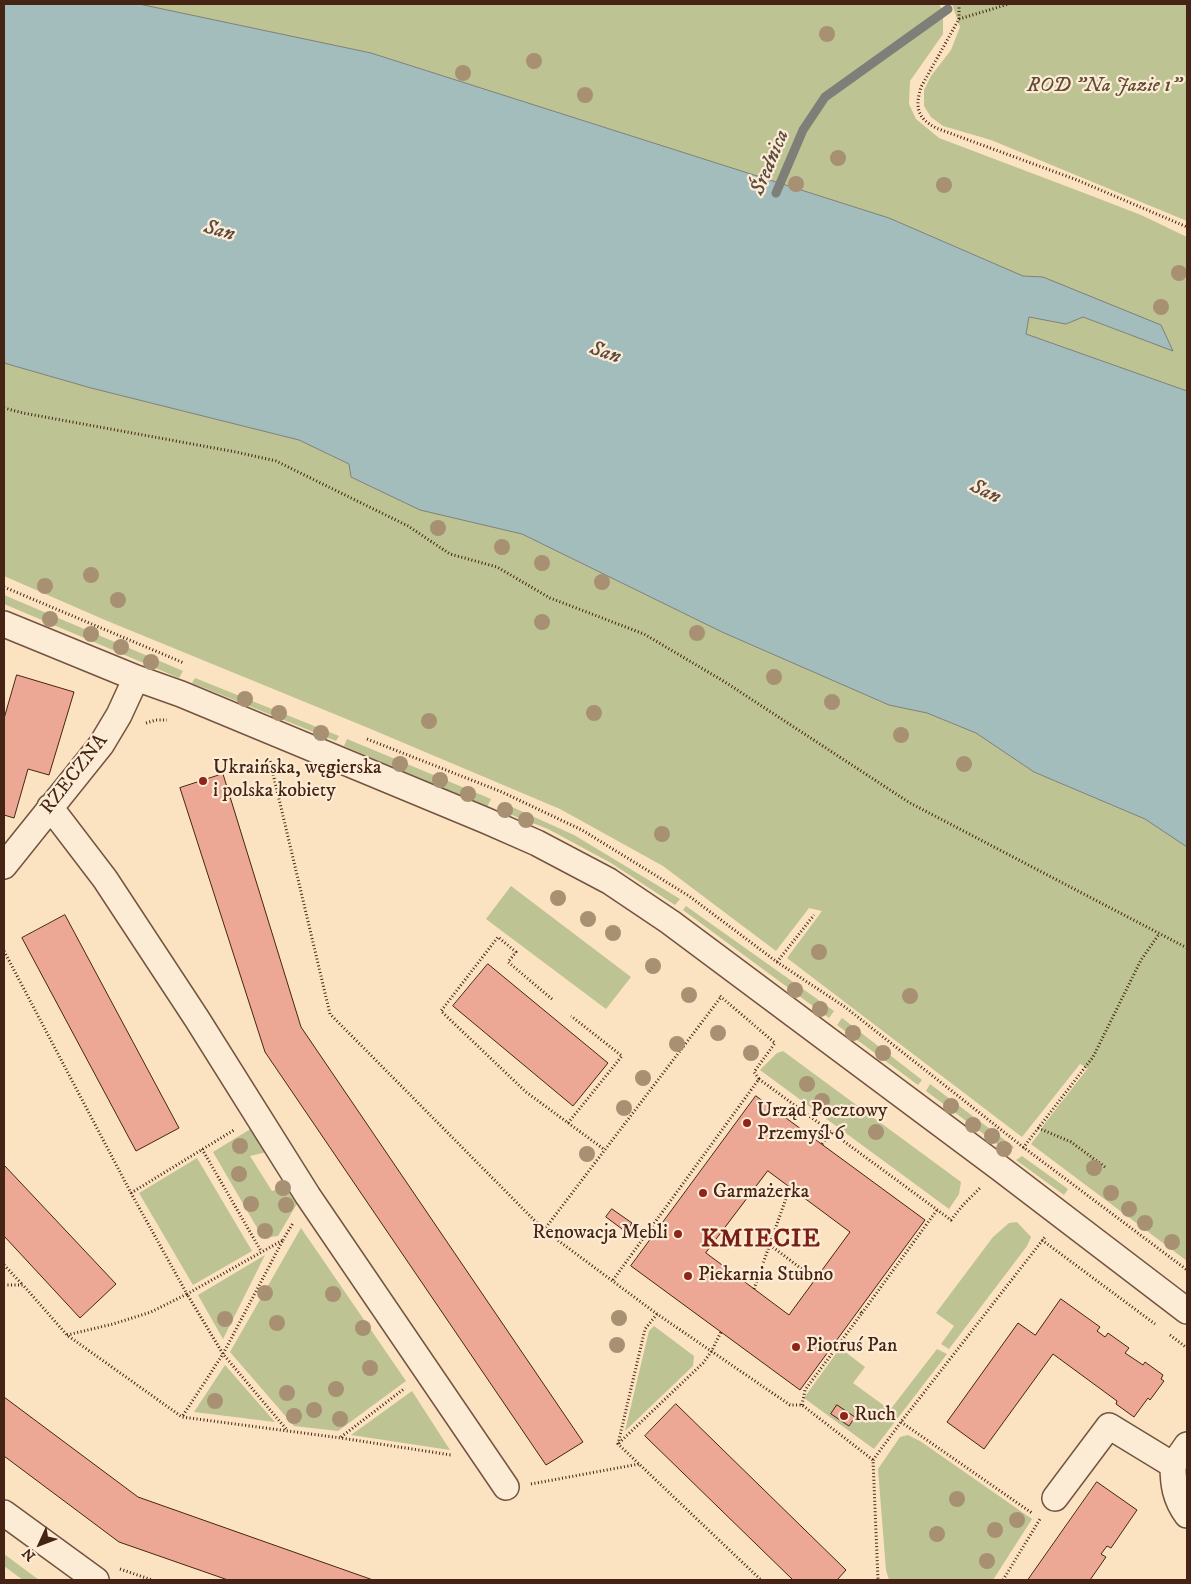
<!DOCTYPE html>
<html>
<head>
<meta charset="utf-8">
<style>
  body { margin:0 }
  #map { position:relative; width:1191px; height:1584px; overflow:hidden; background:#fbe2c0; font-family:"IM FELL DW Pica",serif }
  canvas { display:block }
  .frame { position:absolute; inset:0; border:5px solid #462415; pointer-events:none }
  .north { position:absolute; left:15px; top:1519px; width:50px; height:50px; -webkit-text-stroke:4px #fcecd6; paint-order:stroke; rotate:227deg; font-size:14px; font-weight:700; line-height:20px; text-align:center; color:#462415 }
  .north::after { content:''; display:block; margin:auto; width:18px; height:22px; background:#462415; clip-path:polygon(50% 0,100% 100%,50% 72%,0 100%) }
</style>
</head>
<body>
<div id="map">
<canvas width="1191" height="1584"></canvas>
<div class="frame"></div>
<div class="north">N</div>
</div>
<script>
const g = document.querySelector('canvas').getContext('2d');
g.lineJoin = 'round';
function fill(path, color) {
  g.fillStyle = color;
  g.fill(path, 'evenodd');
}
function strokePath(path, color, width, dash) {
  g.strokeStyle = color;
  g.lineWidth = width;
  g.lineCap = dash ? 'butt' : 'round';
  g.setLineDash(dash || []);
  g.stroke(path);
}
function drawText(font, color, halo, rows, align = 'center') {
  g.font = font + ' "IM FELL DW Pica",serif';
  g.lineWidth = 4.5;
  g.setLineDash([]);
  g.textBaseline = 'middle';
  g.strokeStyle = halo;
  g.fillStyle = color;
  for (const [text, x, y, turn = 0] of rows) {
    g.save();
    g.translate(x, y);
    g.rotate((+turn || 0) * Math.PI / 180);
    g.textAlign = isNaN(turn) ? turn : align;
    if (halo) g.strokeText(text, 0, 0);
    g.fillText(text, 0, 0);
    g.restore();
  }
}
fill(new Path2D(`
  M 139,4 L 939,4 L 943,11 L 943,34 L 910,81 L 909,104 L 916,119 L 939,138 L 1092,196 L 1141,215 L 1187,237 L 1187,391 L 1026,334 L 1029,317 L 1066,324 L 1083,317 L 1135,337 L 1043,277 L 1023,276 L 889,218 L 371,53 Z
  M 952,4 L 1187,4 L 1187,221 L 991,140 L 943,126 L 931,117 L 924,106 L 924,90 L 931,76 L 951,50 L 960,27 Z
  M 4,363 L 91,388 L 299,440 L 349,464 L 351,477 L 420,510 L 522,534 L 722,632 L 889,705 L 927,713 L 976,733 L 1034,772 L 1145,819 L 1187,847 L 1187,1261 L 1031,1144 L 1043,1128 L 1042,1127 L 1088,1068 L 1080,1064 L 1022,1137 L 787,958 L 822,911 L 809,908 L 776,951 L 663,866 L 560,809 L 366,727 L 105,620 L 4,576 Z
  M 4,595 L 183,671 L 179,678 L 4,604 Z
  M 195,678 L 339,736 L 336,741 L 192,683 Z
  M 347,739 L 491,799 L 487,807 L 344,746 Z
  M 501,802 L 574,835 L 680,899 L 675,905 L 611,863 L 548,829 L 499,810 Z
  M 511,886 L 631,977 L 606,1009 L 486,919 Z
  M 686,906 L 834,1011 L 829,1018 L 683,910 Z
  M 842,1018 L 922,1080 L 918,1085 L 837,1025 Z
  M 783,1051 L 961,1182 L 959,1194 L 949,1209 L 760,1070 L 777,1053 Z
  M 930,1084 L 1014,1147 L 1009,1153 L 926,1091 Z
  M 257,1125 L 275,1150 L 250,1156 L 272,1191 L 288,1186 L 298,1202 L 278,1236 L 263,1238 L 213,1152 Z
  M 1022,1156 L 1068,1189 L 1064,1195 L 1016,1160 Z
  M 197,1158 L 252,1251 L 193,1285 L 139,1193 Z
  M 1017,1222 L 1031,1237 L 1027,1246 L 949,1349 L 941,1344 L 954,1326 L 936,1313 L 993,1237 L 1009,1223 Z
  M 301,1228 L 406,1381 L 338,1431 L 294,1426 L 230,1352 Z
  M 265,1255 L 223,1339 L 198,1295 Z
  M 654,1326 L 694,1356 L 693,1366 L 625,1431 L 649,1331 Z
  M 840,1348 L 865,1367 L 853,1383 L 890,1410 L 937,1349 L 947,1354 L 874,1449 L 804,1398 Z
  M 225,1365 L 275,1422 L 194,1412 Z
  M 412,1391 L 450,1450 L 351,1435 Z
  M 908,1435 L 920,1441 L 1032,1519 L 993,1580 L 889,1580 L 886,1570 L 878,1469 L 900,1437 Z
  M 4,1554 L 39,1580 L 23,1580 L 4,1566 Z`), '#bdc393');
const water = new Path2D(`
  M 4,4 L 139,4 L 371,53 L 889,218 L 1023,276 L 1043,277 L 1161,325 L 1173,351 L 1083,317 L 1066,324 L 1029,317 L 1026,334 L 1187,391 L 1187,847 L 1145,819 L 1034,772 L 976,733 L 927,713 L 889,705 L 722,632 L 522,534 L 420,510 L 351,477 L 349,464 L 299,440 L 91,388 L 4,363 Z`);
fill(water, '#a3bcbc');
strokePath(water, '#7e7f79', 1);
strokePath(new Path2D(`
  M 776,193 L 803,130 L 825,97 L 948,9`), '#7e7f79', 9);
const building = new Path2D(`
  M 17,675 L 74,692 L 49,775 L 28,769 L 14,818 L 4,815 L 4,719 Z
  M 223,774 L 301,1027 L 583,1442 L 546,1465 L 265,1052 L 180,788 Z
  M 65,915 L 179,1128 L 136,1151 L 22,938 Z
  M 488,964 L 608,1063 L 573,1106 L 453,1006 Z
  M 756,1096 L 925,1220 L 800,1390 L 631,1266 ZM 768,1171 L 850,1232 L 789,1315 L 706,1253 Z
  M 4,1165 L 116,1284 L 80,1318 L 4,1236 Z
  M 612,1209 L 632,1223 L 626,1232 L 606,1217 Z
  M 1061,1299 L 1100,1327 L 1097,1331 L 1105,1337 L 1108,1333 L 1129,1348 L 1125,1353 L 1143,1365 L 1145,1362 L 1163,1375 L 1161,1379 L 1164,1381 L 1150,1400 L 1148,1398 L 1134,1417 L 1116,1404 L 1117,1401 L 1053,1354 L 984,1449 L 947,1422 L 1018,1323 L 1035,1335 Z
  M 4,1397 L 138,1497 L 373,1580 L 228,1580 L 119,1542 L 4,1456 Z
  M 676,1404 L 846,1570 L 837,1580 L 793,1580 L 645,1436 Z
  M 837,1405 L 855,1417 L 849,1426 L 831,1414 Z
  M 1097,1482 L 1137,1510 L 1111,1548 L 1107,1546 L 1101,1554 L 1106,1557 L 1090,1580 L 1028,1580 Z`);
fill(building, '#eca895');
strokePath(building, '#462415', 1);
const minor = new Path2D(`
  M 4,624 L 136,678 L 181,694 L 487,821 L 537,843 L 609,881 L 670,922 L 1001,1169 L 1187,1311
  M 50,807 L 105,879 L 197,1019 L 308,1196 L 506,1487
  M 4,866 L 101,745 L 119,715 L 136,678
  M 1173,1465 C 1173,1484 1175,1499 1187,1515
  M 1055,1498 L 1109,1426 L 1173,1465 L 1187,1445
  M 4,1513 L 96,1580`);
strokePath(minor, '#735440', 28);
strokePath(new Path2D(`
  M 959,4 L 959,19 L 921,87 C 915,107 917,118 936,128 L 1077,180 L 1187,227
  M 959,19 L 1009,4
  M 4,408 L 23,413 L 236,452 L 276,461 L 408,526 L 450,554 L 497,567 L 550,598 L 644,634 L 725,682 L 910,803 L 1187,948
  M 4,587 L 184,663
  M 146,723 L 156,720 L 167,720
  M 367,739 L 502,792 L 582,830 L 689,896 L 777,962 L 845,1007 L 1023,1147 L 1187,1270
  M 270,761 L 330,1014 L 544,1230 L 721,997
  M 4,951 L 131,1193 L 187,1294 L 283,1240 L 223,1354 L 182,1417
  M 777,962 L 814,915
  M 720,996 L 775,1043 L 754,1072 L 759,1079
  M 552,999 L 508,962 L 516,952 L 498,937 L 441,1011 L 526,1092 L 605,1150
  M 568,1123 L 622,1056 L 571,1016
  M 1038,1128 L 1071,1142 L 1105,1167
  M 822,1144 L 831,1132
  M 1023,1148 L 1093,1057 L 1141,960 L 1159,934
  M 202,1149 L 261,1251
  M 131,1193 L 234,1130
  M 544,1230 L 657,1314 L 790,1405 L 802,1405 L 873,1460 L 878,1580
  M 283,1240 L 293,1223
  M 1042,1240 L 1155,1324
  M 770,1245 L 815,1279
  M 4,1265 L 22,1284
  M 613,1280 L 759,1079 L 951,1220 L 963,1205 L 980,1188
  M 4,1285 L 23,1285 L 67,1335 L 182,1417 L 341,1438 L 451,1455
  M 754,1289 L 790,1187
  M 862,1313 L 937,1210
  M 657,1314 L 645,1329 L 618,1444 L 761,1580
  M 67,1335 L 113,1324 L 151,1312 L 187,1294 L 223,1354 L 287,1430
  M 1170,1335 L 1187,1348
  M 802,1405 L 805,1390 L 862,1313 L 859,1310
  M 901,1422 L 1032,1513
  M 341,1437 L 405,1388
  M 619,1443 L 703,1363 L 711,1352 L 721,1332
  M 873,1460 L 901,1422 L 1045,1237
  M 531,1484 L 639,1464
  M 120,1569 L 152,1580
  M 1003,1580 L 1040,1519`), '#462415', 3, [1, 2.5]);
strokePath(minor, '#fcecd6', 25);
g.fillStyle = '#a89073';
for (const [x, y] of [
  [827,34],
  [534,61],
  [463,73],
  [585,95],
  [838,158],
  [796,184],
  [944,185],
  [1179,273],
  [1161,307],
  [438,528],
  [502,547],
  [542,563],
  [91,575],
  [602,582],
  [45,586],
  [118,600],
  [50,619],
  [542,622],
  [697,633],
  [91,634],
  [121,647],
  [151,662],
  [774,677],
  [245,699],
  [832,702],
  [279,713],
  [594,713],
  [429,721],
  [321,733],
  [901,735],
  [400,764],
  [964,764],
  [440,780],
  [468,794],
  [505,810],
  [526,820],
  [662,834],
  [558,898],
  [588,919],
  [613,933],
  [819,952],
  [653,966],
  [795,990],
  [689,995],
  [910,996],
  [820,1009],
  [718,1033],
  [853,1033],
  [677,1044],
  [751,1053],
  [883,1053],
  [643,1078],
  [807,1084],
  [822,1101],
  [951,1106],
  [624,1108],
  [973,1125],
  [876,1132],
  [992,1136],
  [240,1146],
  [1004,1149],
  [587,1154],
  [1094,1168],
  [239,1174],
  [283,1188],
  [1111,1193],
  [251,1204],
  [286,1205],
  [1129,1209],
  [1145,1223],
  [265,1231],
  [1172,1242],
  [265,1293],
  [333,1294],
  [619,1318],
  [225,1319],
  [277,1323],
  [363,1328],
  [617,1345],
  [370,1368],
  [336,1389],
  [287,1393],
  [215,1401],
  [314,1410],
  [294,1416],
  [340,1419],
  [957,1499],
  [1017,1520],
  [995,1530],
  [937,1534],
  [987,1561]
]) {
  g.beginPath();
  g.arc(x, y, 8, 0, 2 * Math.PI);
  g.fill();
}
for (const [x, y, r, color] of [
  [203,781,5,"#8f2418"],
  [747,1123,5,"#8f2418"],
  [703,1193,5,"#8f2418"],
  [678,1234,5,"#8f2418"],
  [688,1276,5,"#8f2418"],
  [796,1347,5,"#8f2418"],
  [844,1416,5,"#8f2418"]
]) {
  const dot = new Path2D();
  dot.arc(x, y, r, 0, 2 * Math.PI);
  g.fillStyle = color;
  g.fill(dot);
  strokePath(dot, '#fcecd6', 2);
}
drawText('italic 20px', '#644c34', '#fcecd6', [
  ["ROD \"Na Jazie 1\"",1104,87]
]);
drawText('20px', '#462415', '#fcecd6', [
  ["Ukraińska, węgierska",213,769],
  ["i polska kobiety",213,792],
  ["Urząd Pocztowy",757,1112],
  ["Przemyśl 6",757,1135],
  ["Garmażerka",713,1193],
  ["Renowacja Mebli",668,1234,"right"],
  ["Piekarnia Stubno",698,1276],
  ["Piotruś Pan",806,1347],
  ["Ruch",854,1416]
], 'left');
drawText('20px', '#462415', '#fcecd6', [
  ["RZECZNA",75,775,-52]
]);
drawText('italic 21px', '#5d4a3f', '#fcecd6', [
  ["Średnica",771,163,-67],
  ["San",219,232,16],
  ["San",605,354,19],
  ["San",985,493,26]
]);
g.letterSpacing = '1px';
drawText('bold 25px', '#7a1f14', '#fcecd6', [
  ["KMIECIE",761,1241]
]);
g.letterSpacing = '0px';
</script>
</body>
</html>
